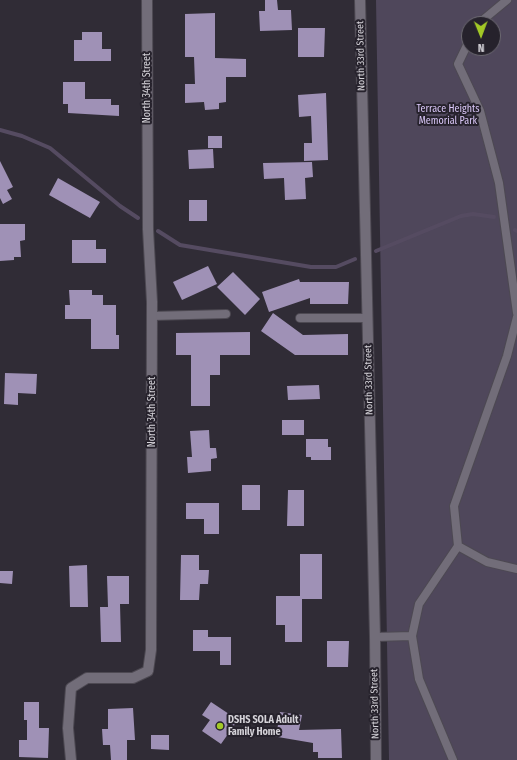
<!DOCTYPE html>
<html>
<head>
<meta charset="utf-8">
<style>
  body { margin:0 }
  #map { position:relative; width:517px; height:760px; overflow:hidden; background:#302c36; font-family:"Fira Sans Condensed",sans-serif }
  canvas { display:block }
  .north { position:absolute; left:461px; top:16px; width:40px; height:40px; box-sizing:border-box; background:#26222c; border:1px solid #6c6971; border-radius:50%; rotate:179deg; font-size:11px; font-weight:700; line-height:16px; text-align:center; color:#d5d3d9 }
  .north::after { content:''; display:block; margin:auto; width:14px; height:18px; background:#a3c926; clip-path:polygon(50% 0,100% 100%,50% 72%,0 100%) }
</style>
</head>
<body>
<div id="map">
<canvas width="517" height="760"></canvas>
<div class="north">N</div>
</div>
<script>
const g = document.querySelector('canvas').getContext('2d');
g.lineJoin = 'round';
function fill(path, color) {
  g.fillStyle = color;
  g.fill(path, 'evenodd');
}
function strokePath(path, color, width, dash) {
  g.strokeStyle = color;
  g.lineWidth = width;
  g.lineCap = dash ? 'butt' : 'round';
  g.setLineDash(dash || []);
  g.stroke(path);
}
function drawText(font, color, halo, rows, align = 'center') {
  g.font = font + ' "Fira Sans Condensed",sans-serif';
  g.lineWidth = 4;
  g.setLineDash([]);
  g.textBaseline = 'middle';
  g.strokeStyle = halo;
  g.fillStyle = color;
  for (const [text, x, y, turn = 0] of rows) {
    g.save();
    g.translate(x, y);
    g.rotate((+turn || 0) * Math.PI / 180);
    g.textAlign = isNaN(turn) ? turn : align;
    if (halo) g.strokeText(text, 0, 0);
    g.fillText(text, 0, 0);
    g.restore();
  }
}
fill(new Path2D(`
  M 376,0 L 517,0 L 517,760 L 389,760 ZM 469,24 L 493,24 L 493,48 L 469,48 Z`), '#4f475b');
strokePath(new Path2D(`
  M 0,130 L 22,136 L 50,148 L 120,206 L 138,218
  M 515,230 L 517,231
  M 158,231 L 180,245 L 311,267 L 336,267 L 355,259
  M 376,251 L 461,216 L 473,214 L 494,217`), '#554b61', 4);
fill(new Path2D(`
  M 265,0 L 277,0 L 278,10 L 291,10 L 292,30 L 260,31 L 259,11 L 265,11 Z
  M 215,13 L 215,58 L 246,59 L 246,77 L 226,77 L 226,102 L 219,103 L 219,109 L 205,110 L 204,102 L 185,103 L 185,84 L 195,84 L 194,57 L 185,57 L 185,14 Z
  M 298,28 L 325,28 L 324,57 L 298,57 Z
  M 82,32 L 102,32 L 102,49 L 111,49 L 111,61 L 74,61 L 74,40 L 82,40 Z
  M 63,82 L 85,82 L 85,99 L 111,99 L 111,105 L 119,105 L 119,116 L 68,113 L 68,104 L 63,104 Z
  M 326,93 L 328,160 L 304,161 L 304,143 L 312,143 L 311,116 L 299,117 L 298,95 Z
  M 208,136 L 222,136 L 222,148 L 208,148 Z
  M 213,149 L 214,168 L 189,169 L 188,150 Z
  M 0,161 L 13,187 L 7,190 L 12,199 L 3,204 L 0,198 Z
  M 312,162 L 313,177 L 305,178 L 306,199 L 285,200 L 284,178 L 264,179 L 263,163 Z
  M 58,178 L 100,202 L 90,218 L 49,195 Z
  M 189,200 L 207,200 L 207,221 L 189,221 Z
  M 0,224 L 25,224 L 25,240 L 20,241 L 21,257 L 14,257 L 14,260 L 0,261 Z
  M 72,240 L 96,240 L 96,249 L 106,249 L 106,263 L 72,263 Z
  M 208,266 L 217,284 L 182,300 L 173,282 Z
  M 233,272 L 260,299 L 245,315 L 217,287 Z
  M 299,279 L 300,282 L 349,282 L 348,304 L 310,304 L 310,298 L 269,312 L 262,292 Z
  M 69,290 L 92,290 L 92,295 L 103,295 L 103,305 L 116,305 L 116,335 L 119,335 L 119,349 L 91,349 L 91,319 L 65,319 L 65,305 L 70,305 Z
  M 273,313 L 303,335 L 348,334 L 348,355 L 295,355 L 261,331 Z
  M 250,332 L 250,355 L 220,355 L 220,375 L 210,375 L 210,406 L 191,406 L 191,355 L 176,355 L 176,333 Z
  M 5,373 L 37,374 L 36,394 L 18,393 L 18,405 L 4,404 Z
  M 319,385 L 320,399 L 288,400 L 287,386 Z
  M 282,420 L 304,420 L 304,435 L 282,435 Z
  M 209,430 L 210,448 L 216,448 L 217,458 L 211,459 L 211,471 L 188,473 L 187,457 L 192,457 L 190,431 Z
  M 306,439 L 328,439 L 328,447 L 331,447 L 331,460 L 311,460 L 311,457 L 306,457 Z
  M 242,485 L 260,485 L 260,510 L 242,510 Z
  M 288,490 L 304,490 L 304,526 L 287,526 Z
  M 186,503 L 219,503 L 219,534 L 204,534 L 204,519 L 186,519 Z
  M 300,554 L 322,554 L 322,599 L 302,599 L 302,642 L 285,642 L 285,625 L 276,625 L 276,596 L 300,596 Z
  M 181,555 L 199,555 L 199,570 L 209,570 L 208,584 L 200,584 L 199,600 L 180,600 Z
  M 87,565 L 88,607 L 70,607 L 69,566 Z
  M 0,571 L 13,571 L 12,584 L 0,583 Z
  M 107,576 L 129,576 L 129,604 L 120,604 L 121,642 L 101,642 L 100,607 L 108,607 Z
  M 193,630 L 208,630 L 208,637 L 231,637 L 231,665 L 220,665 L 220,651 L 193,651 Z
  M 327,641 L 349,641 L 348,667 L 327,667 Z
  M 24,702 L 39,702 L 39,728 L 49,728 L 48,758 L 19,757 L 19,740 L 27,740 L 27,720 L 24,720 Z
  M 211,702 L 238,720 L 221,744 L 202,731 L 210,720 L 202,715 Z
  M 133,708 L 135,740 L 127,740 L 127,760 L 111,760 L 110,745 L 103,745 L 102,729 L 108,729 L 108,709 Z
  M 280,712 L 302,715 L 299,730 L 341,729 L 342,758 L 318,758 L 318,752 L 313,752 L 313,743 L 272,736 L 272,731 L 277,731 Z
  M 151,735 L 169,735 L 169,750 L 151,749 Z`), '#9f91b6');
const service = new Path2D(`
  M 478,24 L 507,0
  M 469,41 L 458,64 L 480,111 L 499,183 L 517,313
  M 152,316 L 226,314
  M 300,318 L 367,318
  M 458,546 L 454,506 L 507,356 L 517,317
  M 412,636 L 419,679 L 453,760
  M 375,637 L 412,636 L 419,604 L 458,546 L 487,562 L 517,569`);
const minor = new Path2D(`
  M 360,0 L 375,637 L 376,760
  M 71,760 L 68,728 L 71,688 L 87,678 L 133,678 L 148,671 L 151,650 L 152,302 L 148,229 L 147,0`);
strokePath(service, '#4d4952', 10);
strokePath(minor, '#4d4952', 12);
strokePath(service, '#726d79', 8);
strokePath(minor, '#726d79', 10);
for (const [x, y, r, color] of [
  [220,726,4,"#a3c926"]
]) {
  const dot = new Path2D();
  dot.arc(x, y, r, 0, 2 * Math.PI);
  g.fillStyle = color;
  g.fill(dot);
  strokePath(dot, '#26222c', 1.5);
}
drawText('10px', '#d5d3d9', '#26222c', [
  ["North 33rd Street",361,56,-91],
  ["North 34th Street",147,88,-90],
  ["North 33rd Street",369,380,-91],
  ["North 34th Street",152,412,-90],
  ["North 33rd Street",375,704,-91]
]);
drawText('10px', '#dbc8f9', '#26222c', [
  ["Terrace Heights",448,109],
  ["Memorial Park",448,121]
]);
drawText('bold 10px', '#d5d3d9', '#26222c', [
  ["DSHS SOLA Adult",228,720],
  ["Family Home",228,732]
], 'left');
</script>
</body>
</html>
